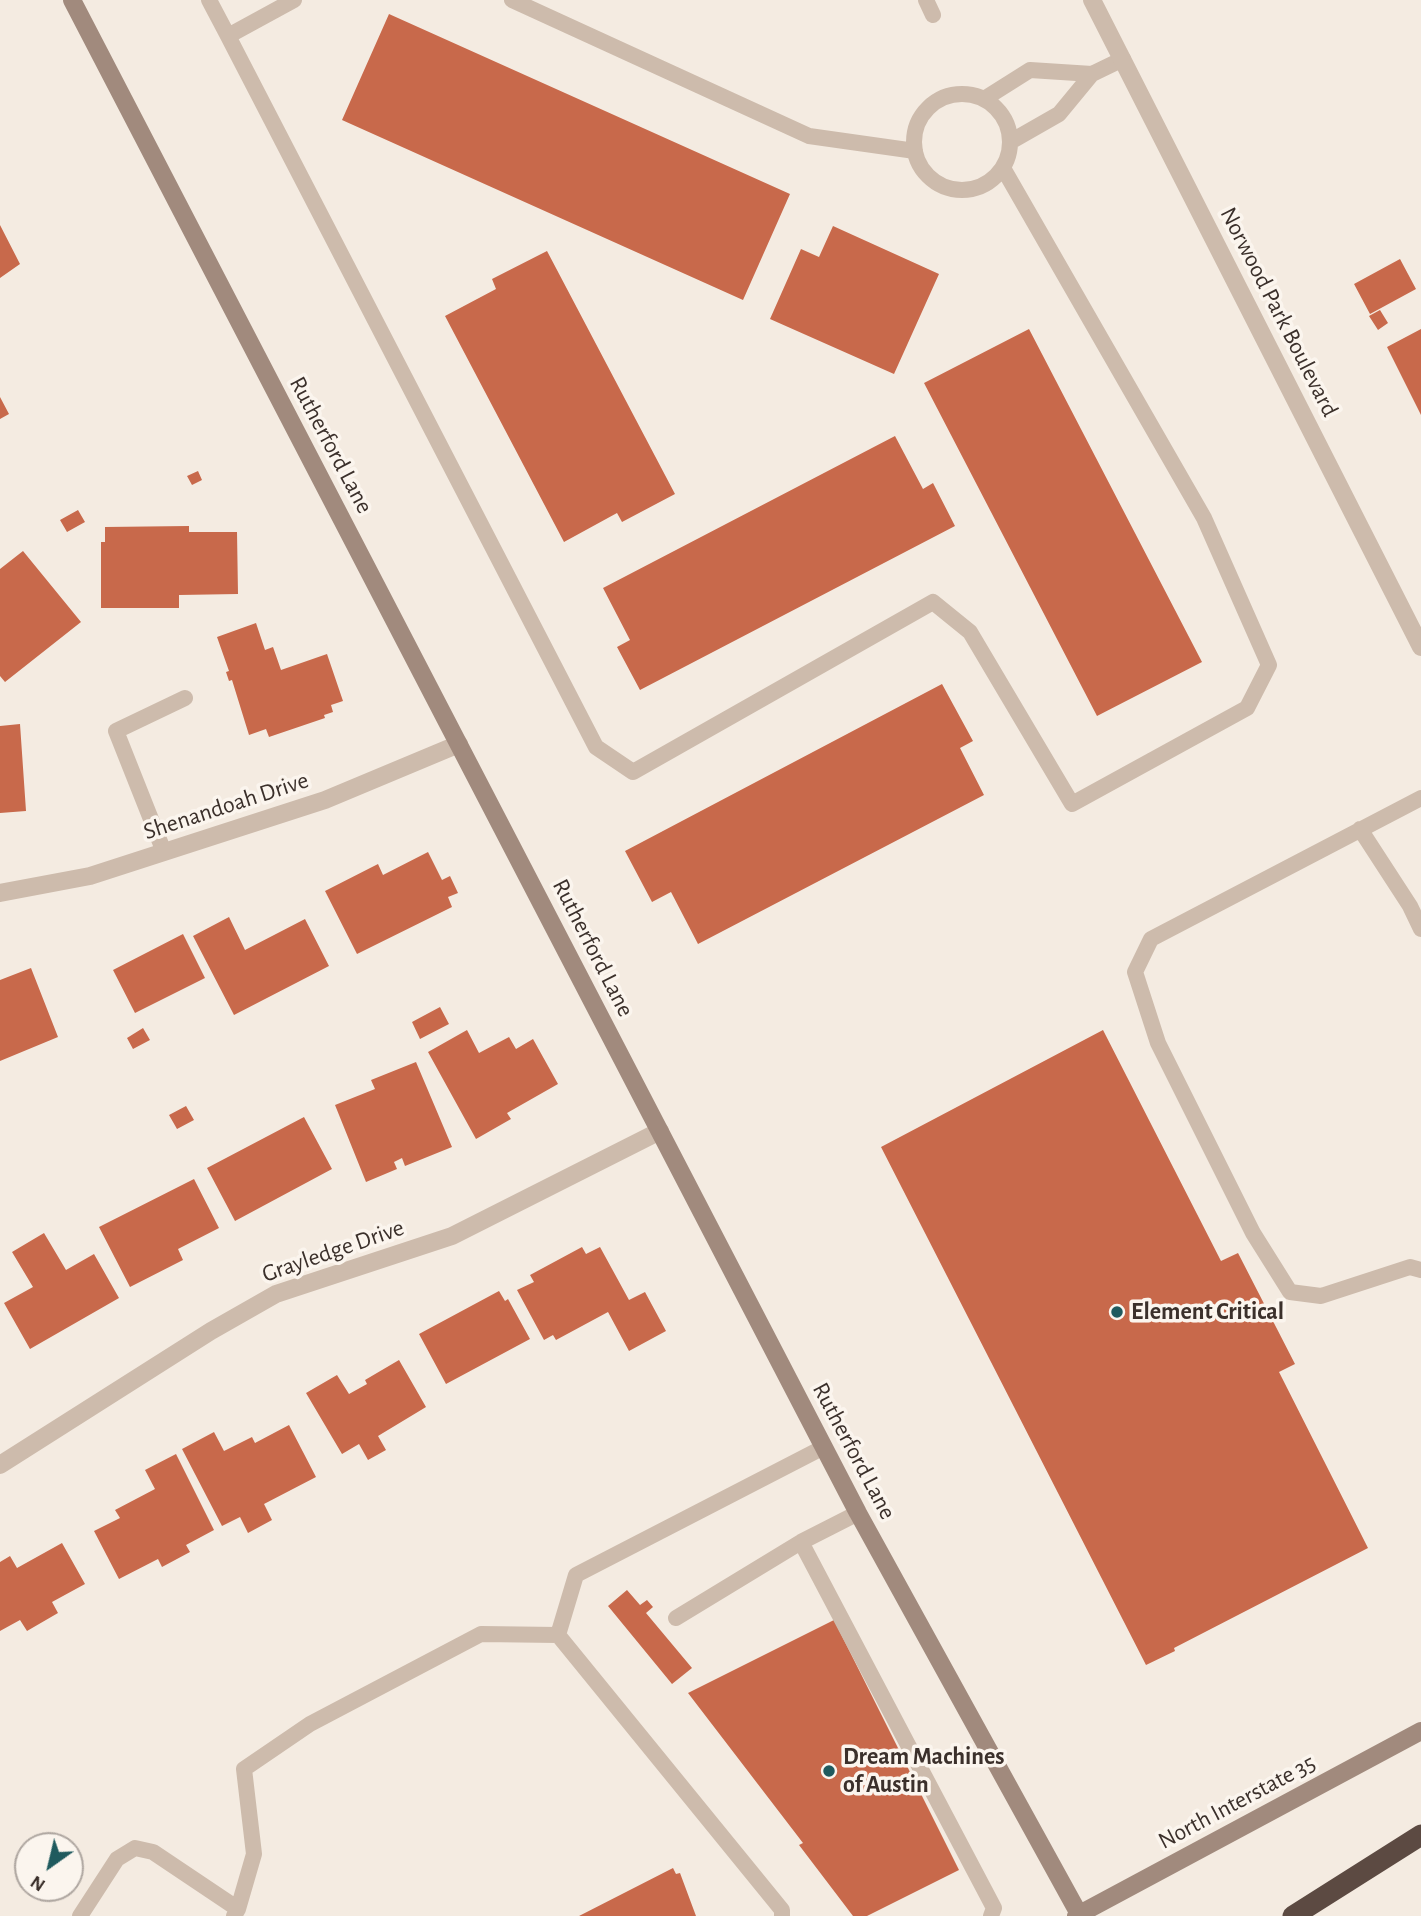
<!DOCTYPE html>
<html>
<head>
<meta charset="utf-8">
<style>
  body { margin:0 }
  #map { position:relative; width:1421px; height:1916px; overflow:hidden; background:#f4ebe1; font-family:"Alegreya Sans",sans-serif }
  canvas { display:block }
  .north { position:absolute; left:14px; top:1832px; width:70px; height:70px; box-sizing:border-box; background:#fbf5ee; border:2px solid #aea6a0; border-radius:50%; rotate:214deg; font-size:19px; font-weight:700; line-height:28px; text-align:center; color:#3b302b }
  .north::after { content:''; display:block; margin:auto; width:24px; height:32px; background:#1f5a5e; clip-path:polygon(50% 0,100% 100%,50% 72%,0 100%) }
</style>
</head>
<body>
<div id="map">
<canvas width="1421" height="1916"></canvas>
<div class="north">N</div>
</div>
<script>
const g = document.querySelector('canvas').getContext('2d');
g.lineJoin = 'round';
function fill(path, color) {
  g.fillStyle = color;
  g.fill(path, 'evenodd');
}
function strokePath(path, color, width, dash) {
  g.strokeStyle = color;
  g.lineWidth = width;
  g.lineCap = dash ? 'butt' : 'round';
  g.setLineDash(dash || []);
  g.stroke(path);
}
function drawText(font, color, halo, rows, align = 'center') {
  g.font = font + ' "Alegreya Sans",sans-serif';
  g.lineWidth = 7;
  g.setLineDash([]);
  g.textBaseline = 'middle';
  g.strokeStyle = halo;
  g.fillStyle = color;
  for (const [text, x, y, turn = 0] of rows) {
    g.save();
    g.translate(x, y);
    g.rotate((+turn || 0) * Math.PI / 180);
    g.textAlign = isNaN(turn) ? turn : align;
    if (halo) g.strokeText(text, 0, 0);
    g.fillText(text, 0, 0);
    g.restore();
  }
}
fill(new Path2D(`
  M 389,14 L 790,194 L 743,300 L 342,120 Z
  M 0,225 L 20,264 L 0,278 Z
  M 833,226 L 939,274 L 894,374 L 770,319 L 801,249 L 819,257 Z
  M 547,251 L 675,494 L 622,522 L 617,513 L 564,542 L 445,316 L 496,289 L 492,279 Z
  M 1400,259 L 1416,289 L 1370,314 L 1354,284 Z
  M 1380,310 L 1388,323 L 1378,330 L 1369,316 Z
  M 1029,329 L 1202,662 L 1097,716 L 924,383 Z
  M 1421,329 L 1421,415 L 1387,347 Z
  M 0,397 L 9,414 L 0,419 Z
  M 895,436 L 923,489 L 933,483 L 955,526 L 640,690 L 617,647 L 630,640 L 603,588 Z
  M 198,471 L 202,480 L 192,485 L 187,476 Z
  M 78,510 L 85,522 L 67,532 L 60,520 Z
  M 189,526 L 189,532 L 237,532 L 238,594 L 179,595 L 179,608 L 101,608 L 101,542 L 105,542 L 105,527 Z
  M 23,551 L 81,622 L 5,682 L 0,676 L 0,569 Z
  M 256,623 L 265,650 L 273,647 L 281,670 L 327,654 L 343,701 L 331,705 L 333,712 L 324,715 L 325,718 L 269,737 L 266,729 L 249,735 L 232,680 L 229,681 L 226,672 L 229,671 L 217,637 Z
  M 942,684 L 973,741 L 960,748 L 984,795 L 698,944 L 671,892 L 652,902 L 625,851 Z
  M 20,724 L 26,811 L 0,813 L 0,726 Z
  M 428,852 L 442,880 L 450,876 L 458,893 L 448,897 L 452,907 L 357,954 L 325,891 L 378,864 L 383,875 Z
  M 229,917 L 245,950 L 305,919 L 329,966 L 234,1015 L 193,936 Z
  M 183,934 L 205,978 L 135,1013 L 113,970 Z
  M 31,968 L 58,1037 L 0,1061 L 0,980 Z
  M 440,1007 L 449,1024 L 420,1039 L 412,1022 Z
  M 143,1028 L 150,1040 L 133,1049 L 127,1038 Z
  M 467,1030 L 479,1053 L 509,1037 L 516,1049 L 533,1039 L 558,1084 L 507,1113 L 511,1119 L 476,1139 L 428,1052 Z
  M 1103,1030 L 1221,1261 L 1238,1253 L 1295,1364 L 1279,1372 L 1368,1548 L 1174,1648 L 1175,1651 L 1146,1665 L 881,1147 Z
  M 416,1062 L 452,1147 L 405,1166 L 402,1158 L 394,1162 L 397,1169 L 366,1182 L 335,1105 L 375,1089 L 371,1080 Z
  M 186,1106 L 194,1120 L 177,1129 L 169,1115 Z
  M 304,1117 L 332,1169 L 235,1221 L 207,1168 Z
  M 194,1179 L 219,1228 L 178,1249 L 183,1260 L 130,1287 L 99,1227 Z
  M 44,1233 L 66,1270 L 94,1254 L 119,1298 L 30,1349 L 4,1303 L 33,1287 L 12,1252 Z
  M 582,1247 L 586,1254 L 600,1247 L 629,1300 L 645,1292 L 666,1331 L 629,1351 L 608,1312 L 556,1340 L 553,1335 L 544,1340 L 517,1290 L 534,1282 L 530,1275 Z
  M 499,1291 L 505,1301 L 508,1299 L 530,1339 L 446,1384 L 419,1334 Z
  M 399,1360 L 426,1407 L 378,1436 L 386,1450 L 368,1460 L 359,1444 L 342,1454 L 306,1393 L 337,1375 L 349,1394 L 367,1384 L 365,1380 Z
  M 289,1425 L 316,1477 L 264,1504 L 272,1520 L 248,1533 L 240,1517 L 222,1526 L 182,1449 L 214,1432 L 224,1451 L 252,1437 L 255,1443 Z
  M 176,1454 L 214,1530 L 186,1545 L 190,1552 L 162,1567 L 158,1559 L 119,1579 L 94,1531 L 120,1518 L 115,1510 L 155,1489 L 145,1470 Z
  M 62,1543 L 85,1584 L 52,1602 L 58,1613 L 27,1631 L 20,1620 L 0,1631 L 0,1562 L 10,1556 L 17,1568 Z
  M 627,1590 L 640,1605 L 647,1600 L 653,1607 L 646,1613 L 692,1668 L 672,1684 L 608,1606 Z
  M 834,1620 L 959,1870 L 867,1916 L 853,1916 L 799,1845 L 803,1843 L 688,1693 Z
  M 673,1868 L 676,1874 L 680,1873 L 696,1916 L 579,1916 Z`), '#c8694b');
strokePath(new Path2D(`
  M 209,0 L 228,36 L 294,0
  M 512,0 L 809,136 L 915,151
  M 926,0 L 933,15
  M 228,36 L 596,747 L 633,772 L 933,602 L 970,632 L 1072,804 L 1247,708 L 1269,665 L 1204,518 L 1003,168
  M914 142a48 48 0 1 1 96 0a48 48 0 1 1-96 0Z
  M 984,99 L 1030,70 L 1092,74
  M 1010,142 L 1059,114 L 1092,74 L 1123,59
  M 1421,798 L 1151,939 L 1135,972 L 1158,1043 L 1253,1233 L 1290,1292 L 1321,1296 L 1410,1267 L 1421,1270
  M 1360,829 L 1410,906 L 1421,929
  M 164,852 L 116,731 L 185,698
  M 801,1542 L 994,1908 L 991,1916
  M 676,1618 L 801,1542 L 858,1513
  M 558,1635 L 576,1575 L 824,1447
  M 80,1916 L 117,1859 L 135,1848 L 153,1852 L 238,1909
  M 234,1916 L 238,1909 L 254,1854 L 244,1769 L 310,1724 L 481,1634 L 558,1635 L 782,1910 L 782,1916`), '#cdbbac', 16);
strokePath(new Path2D(`
  M 1092,0 L 1421,647
  M 0,893 L 90,876 L 325,800 L 459,744
  M 0,1465 L 211,1331 L 276,1294 L 452,1236 L 660,1131`), '#cdbbac', 18);
strokePath(new Path2D(`
  M 72,0 L 858,1513 L 1079,1914
  M 1076,1916 L 1421,1731`), '#a18a7d', 18);
strokePath(new Path2D(`
  M 1293,1916 L 1421,1835`), '#5c4a42', 21);
for (const [x, y, r, color] of [
  [1117,1312,7,"#1f5a5e"],
  [829,1771,7,"#1f5a5e"]
]) {
  const dot = new Path2D();
  dot.arc(x, y, r, 0, 2 * Math.PI);
  g.fillStyle = color;
  g.fill(dot);
  strokePath(dot, '#fbf5ee', 2.5);
}
drawText('24px', '#3b302b', '#fbf5ee', [
  ["Norwood Park Boulevard",1279,312,63],
  ["Rutherford Lane",331,445,62],
  ["Shenandoah Drive",226,806,-18],
  ["Rutherford Lane",593,948,63],
  ["Grayledge Drive",333,1251,-19],
  ["Rutherford Lane",854,1451,62],
  ["North Interstate 35",1237,1802,-28]
]);
drawText('bold 24px', '#3b302b', '#fbf5ee', [
  ["Element Critical",1131,1312],
  ["Dream Machines",843,1757],
  ["of Austin",843,1785]
], 'left');
</script>
</body>
</html>
